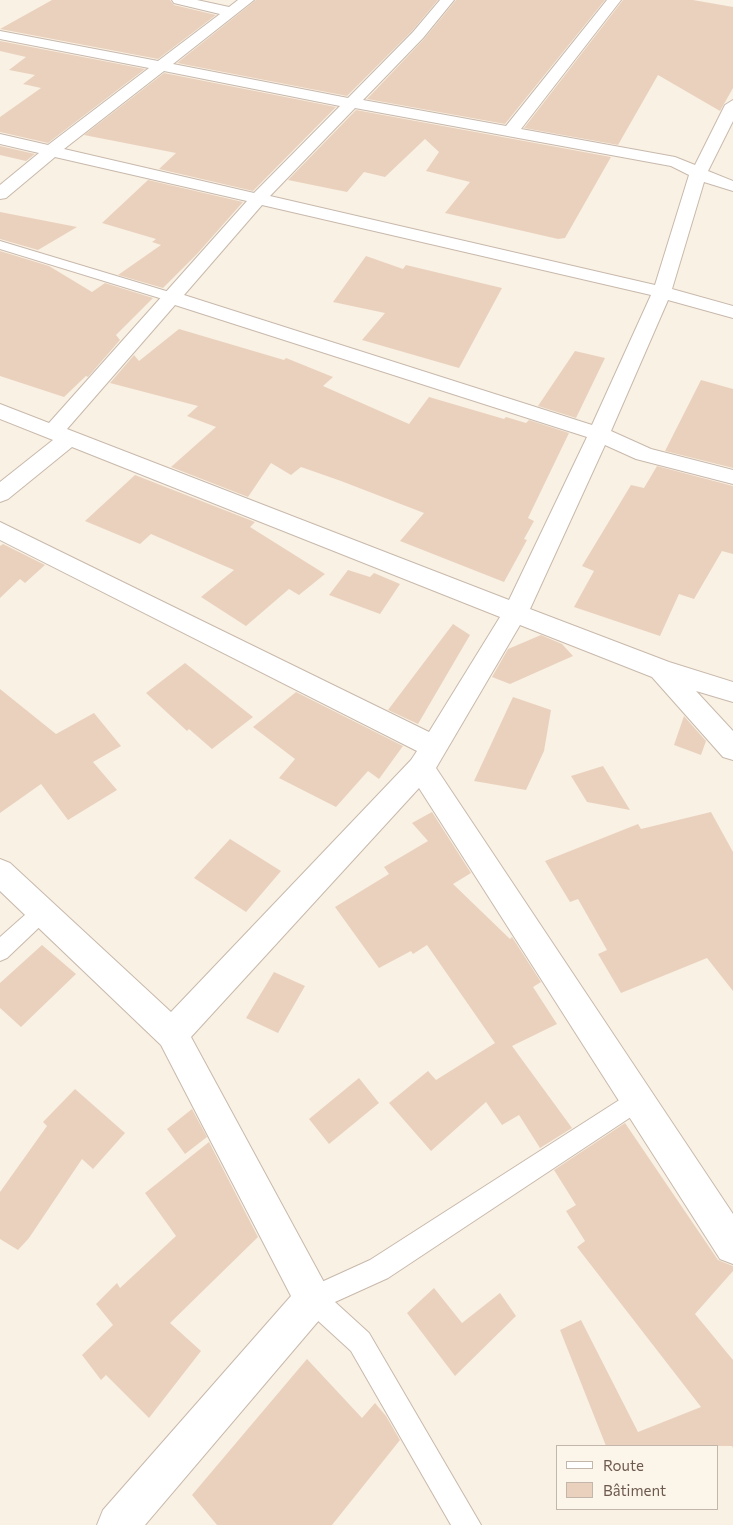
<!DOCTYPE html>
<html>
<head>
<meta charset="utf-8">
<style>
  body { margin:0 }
  #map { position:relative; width:733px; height:1525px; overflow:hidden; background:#f9f1e3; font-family:Commissioner,sans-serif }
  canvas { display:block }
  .legend { position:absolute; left:556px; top:1445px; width:162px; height:65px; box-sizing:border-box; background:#fcf5e9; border:1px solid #c3b7ab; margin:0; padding:6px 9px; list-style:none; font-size:15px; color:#6d594d }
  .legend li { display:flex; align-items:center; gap:10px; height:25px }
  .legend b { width:25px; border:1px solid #c3b7ab }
</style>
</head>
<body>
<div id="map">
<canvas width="733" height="1525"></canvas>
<ul class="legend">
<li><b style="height:6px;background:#fff"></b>Route</li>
<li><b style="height:14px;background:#ead1be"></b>Bâtiment</li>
</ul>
</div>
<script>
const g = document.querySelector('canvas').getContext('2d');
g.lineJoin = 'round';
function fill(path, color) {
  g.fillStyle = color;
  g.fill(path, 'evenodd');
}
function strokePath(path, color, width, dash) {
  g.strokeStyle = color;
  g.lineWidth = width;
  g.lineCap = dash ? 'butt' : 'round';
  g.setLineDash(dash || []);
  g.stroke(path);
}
fill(new Path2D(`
  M 52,0 L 170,0 L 174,5 L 216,15 L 158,59 L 0,29 Z
  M 256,0 L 438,0 L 412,31 L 347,96 L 177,63 Z
  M 456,0 L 605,0 L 505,124 L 367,99 L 424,39 Z
  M 623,0 L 693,0 L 733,7 L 733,88 L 720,111 L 658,75 L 618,145 L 524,128 Z
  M 0,41 L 145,69 L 48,143 L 0,132 L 0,117 L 41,88 L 23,84 L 35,75 L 9,70 L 26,57 L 0,51 Z
  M 164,73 L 336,107 L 253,191 L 159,169 L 176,153 L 84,135 Z
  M 356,110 L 611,157 L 565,238 L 558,239 L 445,213 L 470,182 L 426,171 L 439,152 L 425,139 L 385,177 L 364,172 L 347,192 L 288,180 Z
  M 0,146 L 35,154 L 26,161 L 0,155 Z
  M 148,180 L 243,202 L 197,254 L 163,288 L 118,275 L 161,245 L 152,242 L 156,239 L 102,223 Z
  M 0,212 L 77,227 L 38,250 L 0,239 Z
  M 0,251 L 49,266 L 92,292 L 105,283 L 153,298 L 116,335 L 120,340 L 88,377 L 86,376 L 64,397 L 0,376 Z
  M 366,256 L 403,269 L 406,265 L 502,288 L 459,368 L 362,340 L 385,313 L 333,302 Z
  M 179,329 L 284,360 L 286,358 L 333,377 L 323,386 L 409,424 L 429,397 L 504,419 L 506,417 L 526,423 L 529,420 L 569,433 L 528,518 L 534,521 L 524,539 L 527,540 L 504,582 L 400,541 L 424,513 L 341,481 L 301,467 L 291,475 L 271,463 L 248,497 L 171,467 L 216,427 L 187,416 L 198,406 L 110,383 L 134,355 L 139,361 Z
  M 575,351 L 605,358 L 576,418 L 538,406 Z
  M 701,380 L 733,389 L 733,468 L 665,451 Z
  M 657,466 L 733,486 L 733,554 L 722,551 L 694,599 L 679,594 L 660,636 L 574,607 L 594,571 L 582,566 L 631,485 L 644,488 Z
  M 135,475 L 255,522 L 250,527 L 325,574 L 299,595 L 289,589 L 246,626 L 201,597 L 234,570 L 151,534 L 140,544 L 85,521 Z
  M 3,544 L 45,565 L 25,583 L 20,579 L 0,598 L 0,546 Z
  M 348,570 L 370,577 L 374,573 L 400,584 L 380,614 L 329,595 Z
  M 453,624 L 470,635 L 418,724 L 388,710 Z
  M 541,635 L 562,644 L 573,656 L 510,684 L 492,677 L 508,649 Z
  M 185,663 L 253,717 L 212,749 L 189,729 L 187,731 L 146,693 Z
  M 0,689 L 56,734 L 94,713 L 121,746 L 93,762 L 117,790 L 68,820 L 41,784 L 0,813 Z
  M 296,692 L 403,746 L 379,779 L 368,771 L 336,807 L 279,778 L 295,759 L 253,727 Z
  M 513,697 L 551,710 L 544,751 L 526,790 L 474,781 Z
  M 684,716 L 706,741 L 701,755 L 674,745 Z
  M 603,766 L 630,810 L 587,802 L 571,776 Z
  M 432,812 L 471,873 L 453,884 L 510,939 L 512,937 L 541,982 L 533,987 L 557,1024 L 512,1046 L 572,1128 L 540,1148 L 519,1115 L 502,1125 L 486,1102 L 431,1151 L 389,1103 L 428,1071 L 436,1080 L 495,1043 L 427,945 L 413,954 L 411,951 L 379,968 L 335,907 L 389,874 L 384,867 L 428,841 L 412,823 Z
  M 711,812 L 733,852 L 733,991 L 707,958 L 621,993 L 598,954 L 607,950 L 578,899 L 570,902 L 545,861 L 638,824 L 641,829 Z
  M 230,839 L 281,871 L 246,912 L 194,878 Z
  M 42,945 L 76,974 L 21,1027 L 0,1008 L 0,983 Z
  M 274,972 L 305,986 L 278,1033 L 246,1018 Z
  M 359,1078 L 379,1103 L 329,1144 L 309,1119 Z
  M 75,1089 L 125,1133 L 93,1169 L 82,1159 L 29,1238 L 18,1250 L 0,1239 L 0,1192 L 47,1126 L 43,1122 Z
  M 192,1109 L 207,1137 L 185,1154 L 167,1129 Z
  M 625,1123 L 718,1260 L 733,1266 L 733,1271 L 695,1314 L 733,1360 L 733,1448 L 732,1446 L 606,1446 L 560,1330 L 581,1320 L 638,1432 L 701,1407 L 577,1247 L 585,1241 L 566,1211 L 576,1205 L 554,1170 Z
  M 209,1142 L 258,1237 L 170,1323 L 201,1351 L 149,1418 L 106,1375 L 101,1380 L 82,1355 L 113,1325 L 96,1304 L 117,1283 L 120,1288 L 176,1236 L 145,1193 Z
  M 434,1288 L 462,1323 L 500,1293 L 516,1316 L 455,1376 L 407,1313 Z
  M 307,1359 L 362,1418 L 375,1403 L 386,1416 L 400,1440 L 332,1525 L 217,1525 L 192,1495 Z`), '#ead1be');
const lane = new Path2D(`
  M 0,241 L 176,294 L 178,297 L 176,300 L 166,300 L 0,249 Z
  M 42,903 L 49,906 L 52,912 L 49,918 L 7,958 L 0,961 L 0,937 L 35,906 Z
  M 638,1088 L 646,1091 L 649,1099 L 646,1107 L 388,1278 L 335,1302 L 369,1333 L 481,1525 L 451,1525 L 351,1351 L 304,1308 L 300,1299 L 304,1290 L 370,1260 Z`);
const street = new Path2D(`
  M 172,0 L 197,0 L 229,7 L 238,0 L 254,0 L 173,64 L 348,98 L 413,32 L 440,0 L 454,0 L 423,38 L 363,100 L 506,126 L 607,0 L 621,0 L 521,129 L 675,157 L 695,165 L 725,105 L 733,100 L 733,121 L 708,171 L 733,181 L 733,191 L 704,182 L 672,289 L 733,306 L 733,318 L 668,300 L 611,431 L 651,449 L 733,470 L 733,484 L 636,459 L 605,445 L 530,609 L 669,662 L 733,682 L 733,702 L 696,691 L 733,731 L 733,760 L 723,757 L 652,677 L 520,625 L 436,768 L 733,1214 L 733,1264 L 720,1259 L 419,788 L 191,1037 L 326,1286 L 332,1299 L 326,1312 L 145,1525 L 97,1525 L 103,1510 L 291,1296 L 161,1045 L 0,891 L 0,859 L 10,863 L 171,1012 L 411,760 L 417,751 L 0,540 L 0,522 L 429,732 L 500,617 L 72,447 L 8,499 L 0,502 L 0,482 L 53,440 L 0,419 L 0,404 L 49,423 L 247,201 L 55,157 L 6,198 L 0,199 L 0,185 L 39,153 L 0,144 L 0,134 L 48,145 L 149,68 L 0,39 L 0,31 L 158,61 L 220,14 L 174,3 ZM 164,71 L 340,106 L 254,193 L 64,149 ZM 355,108 L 671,166 L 689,175 L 655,285 L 270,196 ZM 262,205 L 651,295 L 592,425 L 184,295 ZM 175,305 L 587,437 L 509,600 L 67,429 Z`);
strokePath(lane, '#c8b9ac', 2);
strokePath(street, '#c8b9ac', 2);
fill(lane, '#fff');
fill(street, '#fff');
</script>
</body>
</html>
